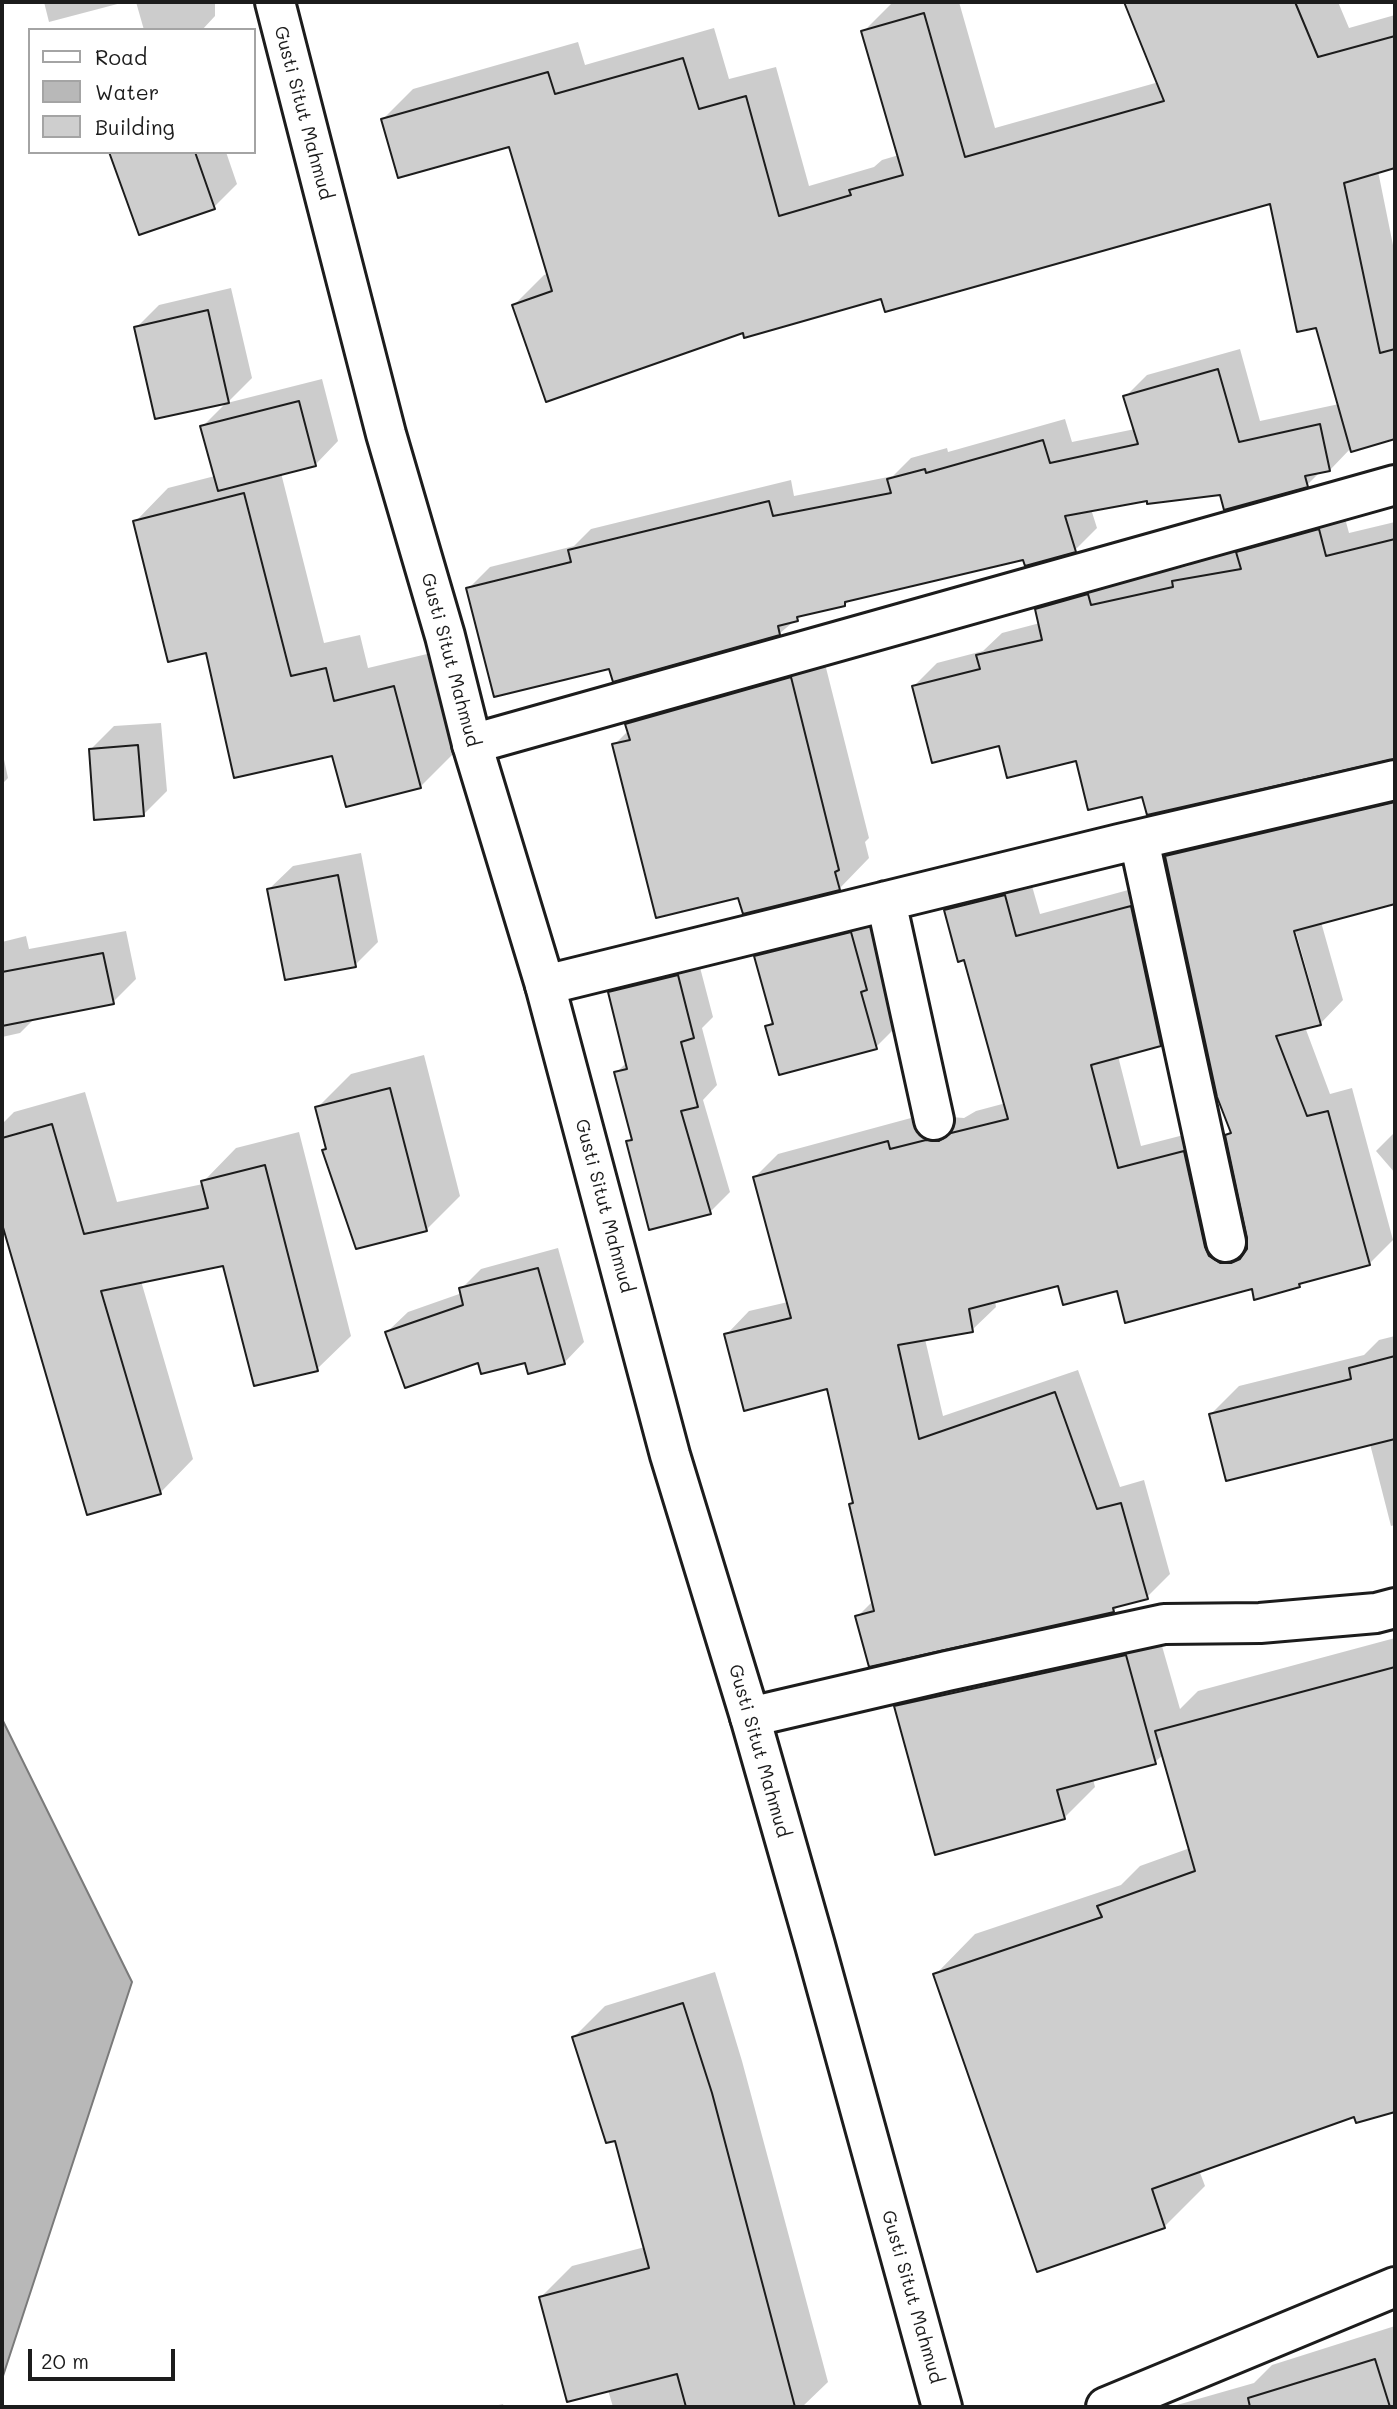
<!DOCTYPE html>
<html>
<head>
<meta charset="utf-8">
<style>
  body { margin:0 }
  #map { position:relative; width:1397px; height:2409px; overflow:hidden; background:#fff; font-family:Mali,sans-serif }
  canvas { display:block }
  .frame { position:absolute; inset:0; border:4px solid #1c1c1c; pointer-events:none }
  .legend { position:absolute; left:28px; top:28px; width:228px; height:126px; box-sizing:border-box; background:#fff; border:2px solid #a4a4a4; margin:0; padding:9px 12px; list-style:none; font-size:21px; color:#1c1c1c }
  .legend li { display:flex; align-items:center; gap:14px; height:35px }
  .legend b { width:35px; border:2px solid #a4a4a4 }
  .scale { position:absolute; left:28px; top:2349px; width:147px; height:32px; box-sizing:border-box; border:4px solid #1c1c1c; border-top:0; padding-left:9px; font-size:21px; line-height:24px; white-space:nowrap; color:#1c1c1c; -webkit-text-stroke:5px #fff; paint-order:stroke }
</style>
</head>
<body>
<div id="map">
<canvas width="1397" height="2409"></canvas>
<div class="frame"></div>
<ul class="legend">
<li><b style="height:9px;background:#fff"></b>Road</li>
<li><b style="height:19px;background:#b8b8b8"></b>Water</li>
<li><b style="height:19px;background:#cecece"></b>Building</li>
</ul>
<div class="scale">20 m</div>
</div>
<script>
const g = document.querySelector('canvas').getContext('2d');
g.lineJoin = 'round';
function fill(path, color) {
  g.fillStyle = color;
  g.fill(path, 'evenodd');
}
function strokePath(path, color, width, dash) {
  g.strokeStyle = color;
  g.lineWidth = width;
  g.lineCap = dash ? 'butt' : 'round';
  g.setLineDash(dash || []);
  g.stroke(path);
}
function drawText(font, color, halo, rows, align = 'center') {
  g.font = font + ' Mali,sans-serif';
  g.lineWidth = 5;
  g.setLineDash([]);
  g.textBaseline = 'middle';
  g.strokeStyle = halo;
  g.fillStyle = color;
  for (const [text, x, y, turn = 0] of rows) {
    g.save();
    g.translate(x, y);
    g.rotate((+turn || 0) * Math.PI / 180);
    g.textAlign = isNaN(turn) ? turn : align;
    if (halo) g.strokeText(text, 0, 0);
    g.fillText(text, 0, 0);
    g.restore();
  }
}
const water = new Path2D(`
  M 2,1719 L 132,1982 L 2,2379 Z`);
fill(water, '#b8b8b8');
strokePath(water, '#7a7a7a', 2);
fill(new Path2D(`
  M 44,2 L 125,2 L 49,22 Z
  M 136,2 L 215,2 L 215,16 L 202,30 L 144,30 Z
  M 893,2 L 959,2 L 995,128 L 1159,82 L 1126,2 L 1338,2 L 1349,28 L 1395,15 L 1395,89 L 1392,89 L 1395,99 L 1395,153 L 1378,171 L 1395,255 L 1395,437 L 1352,450 L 1351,448 L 1330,470 L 1321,471 L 1307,485 L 1148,499 L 1091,509 L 1097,528 L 1075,550 L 1024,558 L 850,599 L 845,605 L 803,614 L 780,633 L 614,680 L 611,667 L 468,589 L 490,567 L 574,546 L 591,529 L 791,480 L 794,496 L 893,476 L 911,458 L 947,448 L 948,452 L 1065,419 L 1072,442 L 1135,429 L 1125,397 L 1147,375 L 1240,349 L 1260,421 L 1339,404 L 1317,326 L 1271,201 L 744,331 L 514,305 L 544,275 L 549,273 L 511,144 L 383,119 L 413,89 L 578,42 L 585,65 L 714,28 L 729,79 L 776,67 L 809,186 L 874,167 L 882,160 L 899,155 L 863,32 Z
  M 111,152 L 226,152 L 237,184 L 214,207 Z
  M 231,288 L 252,378 L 227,403 L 322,379 L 338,441 L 315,465 L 281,473 L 324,643 L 360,635 L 368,668 L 427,654 L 454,753 L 420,787 L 334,754 L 207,651 L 135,522 L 168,488 L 215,476 L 202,427 L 227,402 L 136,328 L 159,305 Z
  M 1342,507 L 1349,533 L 1395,522 L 1395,757 L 1143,795 L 1077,759 L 1000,744 L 914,686 L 937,663 L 983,651 L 1002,633 L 1040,623 L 1037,609 L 1060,586 L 1115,583 L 1189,566 L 1197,558 L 1240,551 L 1262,529 Z
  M 821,648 L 869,838 L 865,842 L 869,858 L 839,889 L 740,896 L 614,745 L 629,730 L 627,724 L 658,694 Z
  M 161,723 L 167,791 L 143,815 L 90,750 L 114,726 Z
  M 2,750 L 8,778 L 2,784 Z
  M 1395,785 L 1395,903 L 1321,922 L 1343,1000 L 1320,1024 L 1305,1027 L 1330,1094 L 1352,1088 L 1393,1240 L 1369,1264 L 1305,1280 L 1299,1286 L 1118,1289 L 1059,1284 L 995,1301 L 996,1307 L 972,1330 L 925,1339 L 943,1416 L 1078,1370 L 1120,1487 L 1144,1480 L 1170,1574 L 1147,1597 L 1120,1605 L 1113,1611 L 857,1617 L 874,1600 L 851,1504 L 854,1501 L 829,1387 L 726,1335 L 749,1311 L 788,1302 L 755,1177 L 778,1154 L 911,1118 L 913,1126 L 950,1117 L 964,1118 L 976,1111 L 1006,1103 L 965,958 L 946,910 L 969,887 L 1028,872 L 1040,914 L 1154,883 L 1184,1021 L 1160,1044 L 1118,1056 L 1141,1146 L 1207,1129 L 1244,1240 L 1249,1240 L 1227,1135 L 1232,1130 L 1167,856 L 1190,833 ZM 1293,922 L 1318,1010 L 1314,1010 L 1290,923 Z
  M 361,853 L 378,942 L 355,965 L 269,889 L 293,866 Z
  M 874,910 L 899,1024 L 876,1047 L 767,1026 L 774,1020 L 756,957 L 780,933 Z
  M 126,931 L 136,979 L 113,1002 L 35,1018 L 20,1033 L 2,1037 L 2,942 L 26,936 L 29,949 Z
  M 697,956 L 713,1017 L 702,1028 L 717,1085 L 703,1100 L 730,1192 L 710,1212 L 628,1142 L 633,1137 L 616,1073 L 627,1062 L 610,993 L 629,973 Z
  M 424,1055 L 460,1196 L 426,1230 L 324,1151 L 328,1147 L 317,1108 L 351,1074 Z
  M 85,1092 L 117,1202 L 203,1184 L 203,1182 L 236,1148 L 299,1132 L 351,1336 L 317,1369 L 224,1264 L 141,1281 L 193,1459 L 160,1493 L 88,1512 L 2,1218 L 2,1124 L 14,1112 Z
  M 1395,1132 L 1395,1173 L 1376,1151 Z
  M 558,1248 L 584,1342 L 564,1363 L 479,1360 L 387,1332 L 408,1312 L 462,1293 L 461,1289 L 481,1269 Z
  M 1395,1336 L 1395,1525 L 1391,1526 L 1370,1444 L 1211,1414 L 1239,1386 L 1364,1355 L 1379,1340 Z
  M 1156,1625 L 1180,1709 L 1198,1691 L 1395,1638 L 1395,2111 L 1357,2121 L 1356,2114 L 1199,2170 L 1205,2186 L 1164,2227 L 935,1975 L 975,1934 L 1121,1885 L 1140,1866 L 1190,1848 L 1164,1754 L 1155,1762 L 1093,1779 L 1095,1787 L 1064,1818 L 896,1706 L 927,1675 Z
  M 715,1972 L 742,2061 L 828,2382 L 802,2407 L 613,2407 L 608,2390 L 541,2297 L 572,2266 L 645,2247 L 616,2138 L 574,2037 L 605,2006 Z
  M 1395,2326 L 1395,2407 L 1170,2407 L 1254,2383 L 1272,2365 Z
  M 503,2404 L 504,2407 L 489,2407 Z`), '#0003');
const building = new Path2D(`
  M 1124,2 L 1295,2 L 1318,57 L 1395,36 L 1395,168 L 1344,183 L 1380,353 L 1395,349 L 1395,439 L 1351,452 L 1316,328 L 1297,332 L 1270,204 L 885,312 L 881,299 L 744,338 L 743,333 L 546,402 L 512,305 L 552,291 L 509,147 L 398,178 L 381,119 L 548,72 L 555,94 L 683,58 L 699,109 L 746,96 L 779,216 L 851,195 L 849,190 L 903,175 L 861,31 L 924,13 L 965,157 L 1164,101 Z
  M 109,152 L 195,152 L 215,209 L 139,235 Z
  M 208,310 L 229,403 L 155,419 L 134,327 Z
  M 1218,369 L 1239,442 L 1320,424 L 1330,471 L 1305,476 L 1308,487 L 1224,510 L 1220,495 L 1147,504 L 1147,501 L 1065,516 L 1076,552 L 1025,566 L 1023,560 L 845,602 L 845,606 L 797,617 L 798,621 L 778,626 L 780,635 L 613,682 L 609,669 L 494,697 L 466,588 L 571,562 L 568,550 L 769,501 L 773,516 L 891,493 L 887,479 L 925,469 L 926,473 L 1043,440 L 1050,463 L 1138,444 L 1123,396 Z
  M 299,401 L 316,466 L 218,491 L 200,426 Z
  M 244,493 L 291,676 L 326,668 L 334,701 L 394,686 L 421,788 L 346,807 L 332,756 L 234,778 L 206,653 L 168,662 L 133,521 Z
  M 1319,529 L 1326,556 L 1395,539 L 1395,759 L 1147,815 L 1142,797 L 1088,810 L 1076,761 L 1007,778 L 999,746 L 932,763 L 912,686 L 980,669 L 976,655 L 1042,640 L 1035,609 L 1088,594 L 1091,605 L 1173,587 L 1172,581 L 1241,569 L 1236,552 Z
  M 791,677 L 839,870 L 835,872 L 840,890 L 743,914 L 738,898 L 656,918 L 612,744 L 630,740 L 625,724 Z
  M 138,745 L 144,816 L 94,820 L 89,749 Z
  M 1395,802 L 1395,904 L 1294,931 L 1321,1025 L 1276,1036 L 1307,1116 L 1328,1111 L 1370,1265 L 1299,1284 L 1300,1287 L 1254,1300 L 1252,1289 L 1125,1323 L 1117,1291 L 1063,1305 L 1058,1286 L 969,1309 L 973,1332 L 898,1345 L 919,1439 L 1055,1392 L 1097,1509 L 1121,1503 L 1148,1599 L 1113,1608 L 1114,1612 L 869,1667 L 855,1616 L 874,1611 L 849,1504 L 853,1503 L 827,1389 L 744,1411 L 724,1334 L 791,1318 L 753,1177 L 888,1141 L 890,1149 L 926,1140 L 939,1141 L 951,1133 L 1008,1119 L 964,960 L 958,962 L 944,910 L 1005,895 L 1016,936 L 1131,906 L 1161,1046 L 1091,1065 L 1118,1168 L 1184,1151 L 1205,1247 L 1209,1256 L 1220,1263 L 1231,1263 L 1240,1259 L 1247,1249 L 1247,1238 L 1225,1135 L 1231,1133 L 1217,1097 L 1165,856 Z
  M 338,875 L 356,967 L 285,980 L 267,889 Z
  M 851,932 L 867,990 L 861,992 L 877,1049 L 779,1075 L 765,1026 L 773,1024 L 754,956 Z
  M 103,953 L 114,1004 L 2,1026 L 2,972 Z
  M 678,975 L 694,1038 L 681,1042 L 698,1107 L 681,1111 L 711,1214 L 649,1230 L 626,1141 L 632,1140 L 614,1072 L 627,1069 L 608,992 Z
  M 390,1088 L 427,1231 L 356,1249 L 322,1150 L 326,1149 L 315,1107 Z
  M 52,1124 L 84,1234 L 208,1208 L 201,1181 L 265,1165 L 318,1371 L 254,1386 L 223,1266 L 101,1291 L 161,1494 L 87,1515 L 2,1224 L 2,1138 Z
  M 538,1268 L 565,1364 L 528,1374 L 525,1363 L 481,1374 L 478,1363 L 405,1388 L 385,1332 L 463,1305 L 459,1288 Z
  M 1395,1356 L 1395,1439 L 1226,1481 L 1209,1414 L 1351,1379 L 1349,1368 Z
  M 1126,1655 L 1156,1764 L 1057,1790 L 1065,1819 L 935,1855 L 894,1706 Z
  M 1395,1667 L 1395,2112 L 1356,2123 L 1354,2117 L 1152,2189 L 1165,2228 L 1037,2272 L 933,1974 L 1102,1917 L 1097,1906 L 1195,1871 L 1155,1731 Z
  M 683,2003 L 712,2093 L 795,2407 L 686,2407 L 677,2374 L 567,2402 L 539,2297 L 649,2268 L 615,2141 L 606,2143 L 572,2037 Z
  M 1375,2359 L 1390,2407 L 1250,2407 L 1248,2398 Z`);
fill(building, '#cecece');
strokePath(building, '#1c1c1c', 2);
const minor = new Path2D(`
  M 472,744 L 1395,485
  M 1139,840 L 1226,1242
  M 886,901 L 934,1120
  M 545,985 L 1119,844 L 1395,780
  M 750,1717 L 947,1671 L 1164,1624 L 1260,1623 L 1376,1613 L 1395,1608
  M 1106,2407 L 1395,2287`);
const highway = new Path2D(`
  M 275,2 L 386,434 L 445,636 L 472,744 L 545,985 L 670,1455 L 750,1717 L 815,1945 L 942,2407`);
strokePath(minor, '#1c1c1c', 44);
strokePath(highway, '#1c1c1c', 44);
strokePath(minor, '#fff', 38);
strokePath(highway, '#fff', 38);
drawText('19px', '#1c1c1c', '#fff', [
  ["Gusti Situt Mahmud",303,113,75],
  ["Gusti Situt Mahmud",450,660,75],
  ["Gusti Situt Mahmud",604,1206,75],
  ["Gusti Situt Mahmud",759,1751,74],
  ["Gusti Situt Mahmud",912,2297,74]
]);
</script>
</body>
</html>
